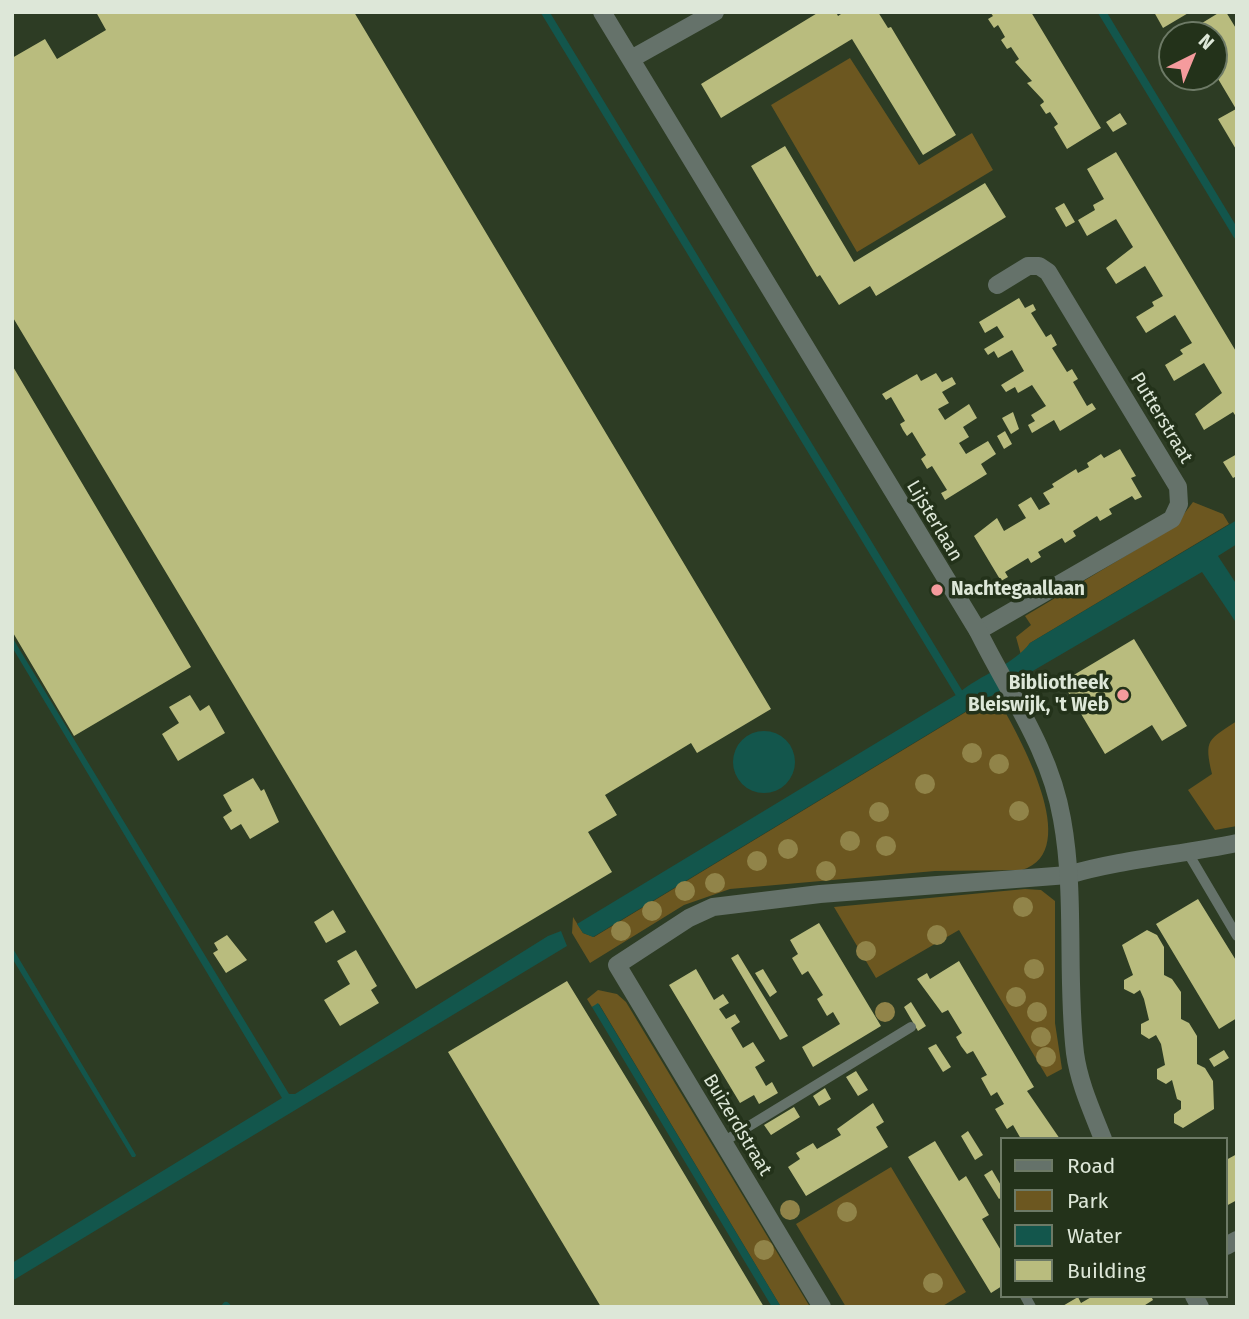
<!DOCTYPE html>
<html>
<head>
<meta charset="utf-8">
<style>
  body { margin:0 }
  #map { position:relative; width:1249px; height:1319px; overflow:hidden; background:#2d3c24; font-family:"Fira Sans",sans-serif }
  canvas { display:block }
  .frame { position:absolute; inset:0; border:14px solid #dde7d8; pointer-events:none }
  .legend { position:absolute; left:1000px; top:1137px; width:228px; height:161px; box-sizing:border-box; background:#23321a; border:2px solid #6d7a66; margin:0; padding:9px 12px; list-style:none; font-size:21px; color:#dde7d8 }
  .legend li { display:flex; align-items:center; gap:14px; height:35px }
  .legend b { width:35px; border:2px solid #6d7a66 }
  .north { position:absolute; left:1158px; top:21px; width:70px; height:70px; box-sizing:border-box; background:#23321a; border:2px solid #6d7a66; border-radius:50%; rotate:43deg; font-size:19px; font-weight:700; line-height:28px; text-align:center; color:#dde7d8 }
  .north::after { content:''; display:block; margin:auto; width:24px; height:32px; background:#f59b9d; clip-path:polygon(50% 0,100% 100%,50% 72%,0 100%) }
</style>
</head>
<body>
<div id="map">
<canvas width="1249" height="1319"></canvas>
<div class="frame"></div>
<ul class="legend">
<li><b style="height:9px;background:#65726a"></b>Road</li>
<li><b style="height:19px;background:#6c5720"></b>Park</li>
<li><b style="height:19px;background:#13564c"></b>Water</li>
<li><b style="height:19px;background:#b9bc7e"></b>Building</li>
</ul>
<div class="north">N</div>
</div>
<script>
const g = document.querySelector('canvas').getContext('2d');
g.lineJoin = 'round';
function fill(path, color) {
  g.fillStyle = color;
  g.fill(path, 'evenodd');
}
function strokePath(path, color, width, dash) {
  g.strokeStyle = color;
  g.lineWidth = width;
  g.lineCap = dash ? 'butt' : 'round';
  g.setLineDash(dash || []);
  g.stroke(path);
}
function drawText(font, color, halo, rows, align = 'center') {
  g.font = font + ' "Fira Sans",sans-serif';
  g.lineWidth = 7;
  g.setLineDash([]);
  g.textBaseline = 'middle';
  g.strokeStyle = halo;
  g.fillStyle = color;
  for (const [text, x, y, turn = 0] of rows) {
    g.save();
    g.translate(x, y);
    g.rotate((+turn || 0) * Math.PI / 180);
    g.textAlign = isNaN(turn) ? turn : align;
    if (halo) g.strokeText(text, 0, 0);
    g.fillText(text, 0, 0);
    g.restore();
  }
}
fill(new Path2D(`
  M 850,58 L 919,165 L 972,133 L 993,170 L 857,252 L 771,105 Z
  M 1193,502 L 1223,514 L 1229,524 L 1030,643 L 1021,655 L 1016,637 L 1031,625 L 1025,616 L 1174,527 Z
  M 998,699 C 1018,735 1085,851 1022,870 L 935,871 L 730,889 L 684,905 L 590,963 L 572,933 L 573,917 L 583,933 L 594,937 L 984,701 L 987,706 Z
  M 1237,721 L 1237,826 L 1215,830 L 1188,790 L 1212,774 C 1204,739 1208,740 1237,721 Z
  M 1025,889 L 1041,890 L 1055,901 L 1055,1023 L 1062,1069 L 1047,1077 L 959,930 L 876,978 L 834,907 Z
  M 598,990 L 617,994 L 626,1002 L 810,1307 L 781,1307 L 599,1004 L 592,1007 L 587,999 Z
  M 891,1167 L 966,1292 L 941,1307 L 846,1307 L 796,1224 Z`), '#6c5720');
fill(new Path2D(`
  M 1237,520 L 1237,544 L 1218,556 L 1237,585 L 1237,624 L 1202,572 L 1031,672 L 593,937 L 583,933 L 577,924 L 959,693 C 981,674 1012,666 1030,643 Z
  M 12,637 L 289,1094 L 295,1094 L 548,936 L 561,931 L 567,946 L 12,1281 L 12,1263 L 282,1098 L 12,647 Z
  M733 762a31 31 0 1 1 62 0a31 31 0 1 1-62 0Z
  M 12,947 L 136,1155 L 135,1157 L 132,1157 L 12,958 Z
  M 598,1003 L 781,1307 L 772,1307 L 592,1007 Z`), '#13564c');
strokePath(new Path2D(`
  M 545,12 L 959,693
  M 1102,12 L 1237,235
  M 226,1306 L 227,1307`), '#13564c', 8);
fill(new Path2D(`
  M 96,12 L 354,12 L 771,709 L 697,753 L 691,743 L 605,795 L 617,815 L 588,832 L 612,872 L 416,989 L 12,316 L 12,58 L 45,39 L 57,59 L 106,30 Z
  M 819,12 L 836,12 L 838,16 L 844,12 L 878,12 L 888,28 L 891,27 L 956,135 L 923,155 L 852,39 L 721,118 L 701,84 Z
  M 990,12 L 1031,12 L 1101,128 L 1067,149 L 1054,127 L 1058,124 L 1050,112 L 1046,114 L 1040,105 L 1044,102 L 1043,100 L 1027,83 L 1032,81 L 1015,62 L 1019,59 L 1011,47 L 1007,49 L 1001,40 L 1005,37 L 1001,30 L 998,25 L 994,28 L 988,19 L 993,16 Z
  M 1154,12 L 1190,12 L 1163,28 Z
  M 1220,12 L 1226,12 L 1237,30 L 1237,151 L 1218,119 L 1236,109 L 1214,72 L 1214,35 L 1192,35 L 1189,31 Z
  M 1120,113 L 1127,124 L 1113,132 L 1106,122 Z
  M 785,146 L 854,262 L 985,183 L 1006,217 L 876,296 L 870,286 L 839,305 L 820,275 L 817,277 L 751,166 Z
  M 1116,152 L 1237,353 L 1237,418 L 1233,412 L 1204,430 L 1195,414 L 1222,393 L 1204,363 L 1174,381 L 1165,365 L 1183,354 L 1180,350 L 1192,343 L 1175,315 L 1146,333 L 1136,317 L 1154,306 L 1152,302 L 1163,296 L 1145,266 L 1116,284 L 1106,268 L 1133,247 L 1116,219 L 1087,236 L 1078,220 L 1095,210 L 1093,205 L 1104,199 L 1087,169 Z
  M 1064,203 L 1075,222 L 1066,227 L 1055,208 Z
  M 1019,298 L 1025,308 L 1033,304 L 1036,310 L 1031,313 L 1046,337 L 1051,334 L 1054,339 L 1057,345 L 1052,348 L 1067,372 L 1072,369 L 1078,379 L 1073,382 L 1087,406 L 1092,403 L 1096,409 L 1060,431 L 1054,420 L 1032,433 L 1028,425 L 1035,421 L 1031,415 L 1046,406 L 1032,385 L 1018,393 L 1015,387 L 1006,392 L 1001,385 L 1024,371 L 1012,350 L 998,358 L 994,351 L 988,355 L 984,349 L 1004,337 L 997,326 L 985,333 L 979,322 Z
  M 12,365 L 191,667 L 74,736 L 12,631 Z
  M 936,373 L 942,382 L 952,377 L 956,384 L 942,392 L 949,403 L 938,409 L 945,420 L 969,404 L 977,418 L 963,427 L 969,437 L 959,443 L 966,454 L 988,441 L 996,454 L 981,464 L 987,474 L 945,500 L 941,493 L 947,490 L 932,466 L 927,469 L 921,459 L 926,455 L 912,432 L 907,436 L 903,430 L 900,424 L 905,421 L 891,397 L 886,400 L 882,394 L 917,374 L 921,381 Z
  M 1013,412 L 1019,429 L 1011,434 L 1002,418 Z
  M 1005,431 L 1012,444 L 1004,449 L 997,436 Z
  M 1120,449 L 1136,476 L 1131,478 L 1142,497 L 1135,500 L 1132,496 L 1109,509 L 1112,514 L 1100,521 L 1097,516 L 1073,531 L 1076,536 L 1065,543 L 1062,538 L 1038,552 L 1041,557 L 1031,563 L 1028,558 L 1005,572 L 1008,577 L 1001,581 L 974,536 L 997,518 L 1004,531 L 1026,518 L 1018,505 L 1031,497 L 1039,510 L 1050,504 L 1043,493 L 1054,487 L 1052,484 L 1076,469 L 1078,473 L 1089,467 L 1087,463 L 1101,454 L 1104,458 Z
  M 1237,454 L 1237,476 L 1233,478 L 1223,462 Z
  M 1134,639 L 1187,726 L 1162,741 L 1152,725 L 1105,754 L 1062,682 Z
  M 190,695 L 200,711 L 209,705 L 225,733 L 178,761 L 162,734 L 179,723 L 169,707 Z
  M 253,778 L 261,791 L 264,789 L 279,822 L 250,839 L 241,824 L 231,830 L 223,817 L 232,811 L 223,795 Z
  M 1198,899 L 1237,962 L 1237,1018 L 1219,1029 L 1156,924 Z
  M 333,910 L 346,932 L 326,943 L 314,922 Z
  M 819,923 L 881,1026 L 813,1067 L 802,1047 L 840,1024 L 833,1012 L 827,1016 L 817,999 L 823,995 L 808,971 L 802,975 L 792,958 L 798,954 L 790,940 Z
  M 1147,930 L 1157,935 L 1164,947 L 1164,975 L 1172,979 L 1181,992 L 1181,1019 L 1189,1023 L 1197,1036 L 1197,1064 L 1205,1068 L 1213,1081 L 1214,1109 L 1183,1128 L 1174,1123 L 1174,1114 L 1181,1109 L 1181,1101 L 1177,1099 L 1172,1080 L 1166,1084 L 1157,1079 L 1157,1069 L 1165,1065 L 1161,1044 L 1156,1035 L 1149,1039 L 1141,1034 L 1141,1024 L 1149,1020 L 1144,999 L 1140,990 L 1134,994 L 1124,989 L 1124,980 L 1133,975 L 1122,945 Z
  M 227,935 L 247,960 L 226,973 L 213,953 L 218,950 L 214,943 Z
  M 356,950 L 377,986 L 371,990 L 379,1003 L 340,1026 L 324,1000 L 350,984 L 337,961 Z
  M 738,954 L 788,1036 L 780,1040 L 731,958 Z
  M 959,961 L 1034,1087 L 1027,1091 L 1060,1139 L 1021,1139 L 1013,1125 L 1007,1129 L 995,1109 L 1004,1104 L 997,1092 L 991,1096 L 981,1078 L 987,1075 L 973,1051 L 967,1054 L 961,1046 L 956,1037 L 962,1033 L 948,1010 L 942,1013 L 917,979 L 927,973 L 930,979 Z
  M 696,969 L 714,1000 L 723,994 L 729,1003 L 719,1009 L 726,1019 L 735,1014 L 740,1022 L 731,1028 L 743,1048 L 753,1042 L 765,1061 L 755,1067 L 766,1086 L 772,1082 L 778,1093 L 759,1104 L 754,1095 L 740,1103 L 669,985 Z
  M 763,969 L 777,992 L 770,997 L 755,973 Z
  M 567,981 L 646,1110 L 764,1307 L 601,1307 L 448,1052 Z
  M 911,1002 L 926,1026 L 918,1031 L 904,1007 Z
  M 936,1044 L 951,1067 L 943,1072 L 928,1048 Z
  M 1224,1050 L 1229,1058 L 1214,1067 L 1209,1059 Z
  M 856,1071 L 868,1090 L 858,1096 L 846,1077 Z
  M 825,1088 L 831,1099 L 819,1106 L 813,1096 Z
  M 873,1103 L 884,1122 L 876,1127 L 888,1147 L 806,1196 L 788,1167 L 800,1159 L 796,1153 L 813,1143 L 817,1149 L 841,1135 L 837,1129 Z
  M 794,1107 L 800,1117 L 771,1135 L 764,1125 Z
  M 968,1131 L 983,1155 L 975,1160 L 961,1136 Z
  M 935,1141 L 959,1181 L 966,1176 L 989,1215 L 982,1219 L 1002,1252 L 1002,1286 L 991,1293 L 908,1157 Z
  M 1237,1154 L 1237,1200 L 1226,1206 L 1226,1160 Z
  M 992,1170 L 1002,1187 L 1002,1197 L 999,1199 L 984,1175 Z
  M 1093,1296 L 1151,1296 L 1153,1300 L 1142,1307 L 1061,1307 L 1078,1297 L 1081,1303 Z`), '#b9bc7e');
strokePath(new Path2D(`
  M 1188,853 L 1237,936
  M 723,1142 L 911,1027
  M 1025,1296 L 1031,1307`), '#65726a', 10);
strokePath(new Path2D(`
  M 978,631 L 1172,519 L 1179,504 L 1178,487 L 1048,272 L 1039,266 L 1028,266 L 997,285
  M 1226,1246 L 1237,1240
  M 822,1307 L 617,965 L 689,918 L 713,907 L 820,894 L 1068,875 C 1123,859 1180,855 1237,843`), '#65726a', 18);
strokePath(new Path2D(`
  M 602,12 L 978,631 C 1009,694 1050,749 1062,819 C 1076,896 1066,976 1075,1053 C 1079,1083 1092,1111 1103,1139
  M 631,59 L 715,12
  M 1194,1296 L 1200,1307`), '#65726a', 18);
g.fillStyle = '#918449';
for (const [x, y] of [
  [972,753],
  [999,764],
  [925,784],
  [1019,811],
  [879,812],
  [850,841],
  [886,846],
  [788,849],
  [757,861],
  [826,871],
  [715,883],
  [685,891],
  [1023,907],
  [652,911],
  [621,931],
  [937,935],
  [866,951],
  [1034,969],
  [1016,997],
  [885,1012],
  [1037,1012],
  [1041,1037],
  [1046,1057],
  [790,1210],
  [847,1212],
  [764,1250],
  [933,1283]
]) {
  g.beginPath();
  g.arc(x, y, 10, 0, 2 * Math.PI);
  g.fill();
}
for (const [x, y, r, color] of [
  [937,590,7,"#f59b9d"],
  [1123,695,7,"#f59b9d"]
]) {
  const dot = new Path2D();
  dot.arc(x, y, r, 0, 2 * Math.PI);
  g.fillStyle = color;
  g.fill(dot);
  strokePath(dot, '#23321a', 2.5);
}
drawText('19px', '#dde7d8', '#23321a', [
  ["Putterstraat",1161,418,59],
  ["Lijsterlaan",934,521,59],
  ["Buizerdstraat",737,1125,59]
]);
drawText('bold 19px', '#dde7d8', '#23321a', [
  ["Nachtegaallaan",951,590],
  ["Bibliotheek",1109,684,"right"],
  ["Bleiswijk, 't Web",1109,706,"right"]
], 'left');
</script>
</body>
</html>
